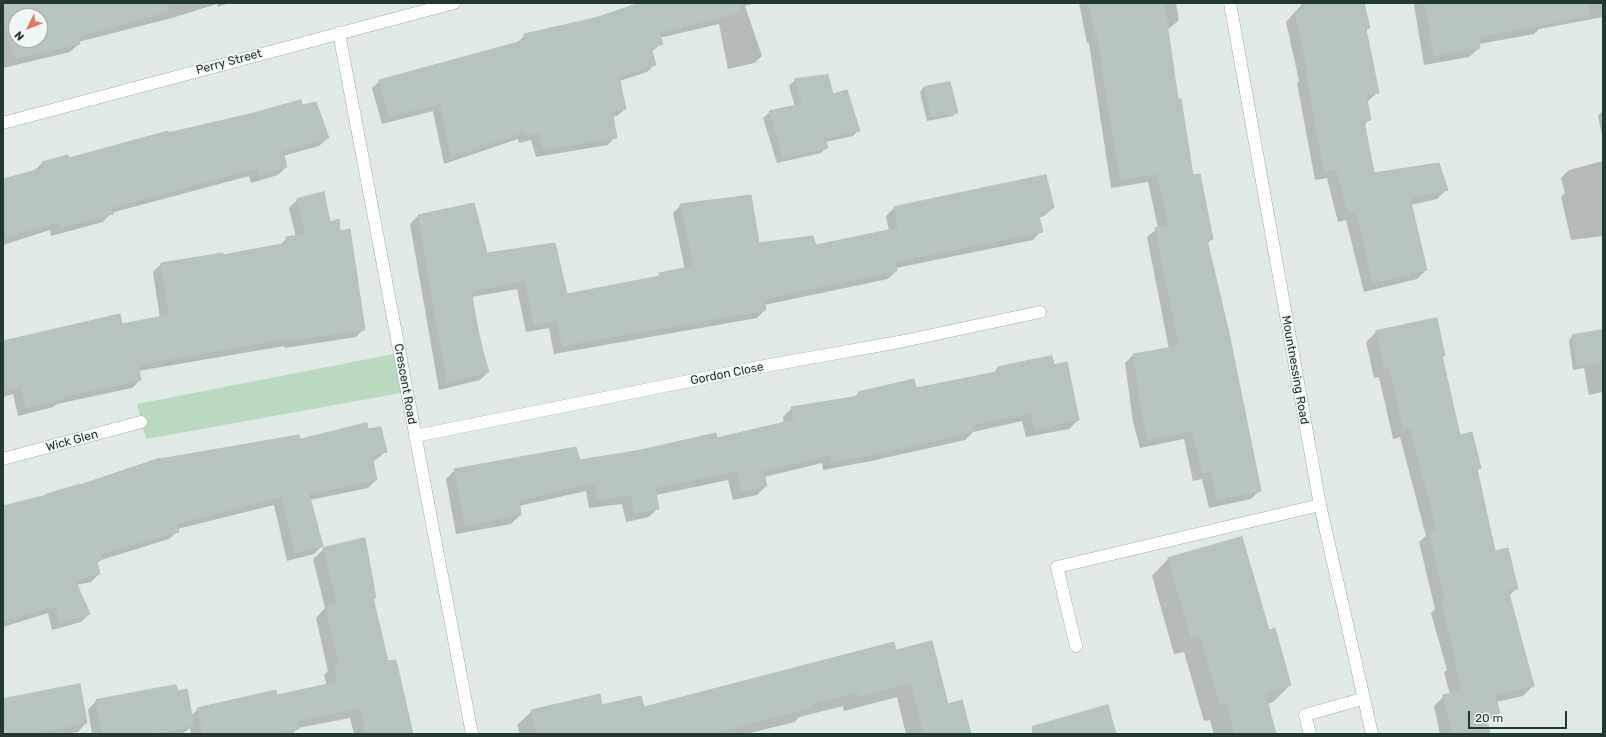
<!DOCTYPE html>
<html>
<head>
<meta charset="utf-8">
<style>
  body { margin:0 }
  #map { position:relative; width:1606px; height:737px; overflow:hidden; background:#e0e9e5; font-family:Rubik,sans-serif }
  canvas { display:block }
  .frame { position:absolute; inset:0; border:4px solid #223831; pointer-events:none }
  .north { position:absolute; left:8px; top:8px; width:40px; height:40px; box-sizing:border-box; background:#f0f6f3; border:1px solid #9eaaa5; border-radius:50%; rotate:227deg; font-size:11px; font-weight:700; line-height:16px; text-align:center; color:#223831 }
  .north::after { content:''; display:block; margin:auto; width:14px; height:18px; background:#e47b64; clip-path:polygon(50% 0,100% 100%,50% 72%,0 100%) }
  .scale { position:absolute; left:1468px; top:711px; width:99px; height:18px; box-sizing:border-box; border:2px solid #223831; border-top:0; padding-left:5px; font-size:12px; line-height:14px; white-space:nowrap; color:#223831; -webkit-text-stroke:3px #f0f6f3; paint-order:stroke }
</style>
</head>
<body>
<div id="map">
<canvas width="1606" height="737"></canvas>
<div class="frame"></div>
<div class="north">N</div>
<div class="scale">20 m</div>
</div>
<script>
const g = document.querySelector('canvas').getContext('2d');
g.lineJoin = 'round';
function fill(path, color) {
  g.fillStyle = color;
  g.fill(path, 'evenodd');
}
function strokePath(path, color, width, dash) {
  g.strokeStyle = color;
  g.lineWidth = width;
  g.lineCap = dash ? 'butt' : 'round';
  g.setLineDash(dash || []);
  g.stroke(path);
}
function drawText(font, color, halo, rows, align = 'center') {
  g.font = font + ' Rubik,sans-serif';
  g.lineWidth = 3;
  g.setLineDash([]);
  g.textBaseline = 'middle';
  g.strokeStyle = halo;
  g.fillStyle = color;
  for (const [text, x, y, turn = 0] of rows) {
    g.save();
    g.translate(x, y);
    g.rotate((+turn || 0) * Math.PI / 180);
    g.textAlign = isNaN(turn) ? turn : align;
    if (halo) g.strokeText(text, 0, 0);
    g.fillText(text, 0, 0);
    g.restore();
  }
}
fill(new Path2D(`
  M 399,353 L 407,392 L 146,439 L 137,404 Z`), '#bbd9c1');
fill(new Path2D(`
  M 3,3 L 229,3 L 218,7 L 217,4 L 172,18 L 78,42 L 79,44 L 70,52 L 3,68 ZM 16,16 L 40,16 L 40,40 L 16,40 Z
  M 643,3 L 759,3 L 745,6 L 762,56 L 754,63 L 728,69 L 719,24 L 659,38 L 661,44 L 651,52 L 655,64 L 647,72 L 619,81 L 625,109 L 617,116 L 612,117 L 615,137 L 608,145 L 536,157 L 531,140 L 519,143 L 518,139 L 444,164 L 433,111 L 382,124 L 372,88 L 380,81 L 517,43 L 525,35 L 595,19 Z
  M 1079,3 L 1176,3 L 1179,20 L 1170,28 L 1167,29 L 1178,100 L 1193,177 L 1212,239 L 1207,244 L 1260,490 L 1251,499 L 1209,508 L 1202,479 L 1193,481 L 1184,439 L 1140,448 L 1133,422 L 1125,363 L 1133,355 L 1169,349 L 1147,237 L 1158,228 L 1148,182 L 1111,188 L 1089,43 L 1087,43 Z
  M 1303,3 L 1363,3 L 1369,28 L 1365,31 L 1378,92 L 1367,102 L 1370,119 L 1364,125 L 1374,174 L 1447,189 L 1437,199 L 1411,205 L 1426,270 L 1417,279 L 1364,292 L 1346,220 L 1338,222 L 1327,178 L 1315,180 L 1297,83 L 1299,81 L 1286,22 Z
  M 1415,3 L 1603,3 L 1603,17 L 1539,29 L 1534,34 L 1479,44 L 1479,48 L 1469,57 L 1424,65 L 1414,5 Z
  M 827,76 L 832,95 L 859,130 L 853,136 L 825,142 L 827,147 L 821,153 L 777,163 L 763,118 L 770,112 L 795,107 L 789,86 L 795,80 Z
  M 950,83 L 957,112 L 953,116 L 927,121 L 920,92 L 924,87 Z
  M 301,106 L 328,138 L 319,146 L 283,156 L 286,167 L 278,175 L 251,183 L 249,176 L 111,213 L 103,222 L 51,236 L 50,230 L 3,245 L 3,179 L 33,172 L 42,163 L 68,159 L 168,134 Z
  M 1603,111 L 1603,139 L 1598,116 Z
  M 1603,161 L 1603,236 L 1571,240 L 1561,197 L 1565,193 L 1561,178 L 1569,170 Z
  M 323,193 L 330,224 L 339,232 L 364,329 L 356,337 L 285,348 L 284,346 L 138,371 L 140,380 L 132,388 L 57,404 L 53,407 L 18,416 L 13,394 L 3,397 L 3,342 L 119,316 L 121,325 L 160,318 L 153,272 L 161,264 L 222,256 L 279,246 L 287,238 L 296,237 L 289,208 L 297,200 Z
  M 681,205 L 759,245 L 815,246 L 889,231 L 886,216 L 894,208 L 1053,208 L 1044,216 L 1038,218 L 1041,231 L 1033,240 L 896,268 L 896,271 L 888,279 L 764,305 L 765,310 L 757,318 L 554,354 L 549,328 L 526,332 L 517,289 L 471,297 L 488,372 L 480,380 L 439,390 L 410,224 L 418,216 L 566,295 L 656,278 L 660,274 L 685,269 L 673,213 Z
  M 1603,331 L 1603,392 L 1589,395 L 1584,368 L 1573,370 L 1569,340 L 1573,336 Z
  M 1376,332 L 1444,355 L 1441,358 L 1459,436 L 1480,468 L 1476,471 L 1494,552 L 1517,588 L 1509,596 L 1533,686 L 1523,696 L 1496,702 L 1498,713 L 1486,723 L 1489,734 L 1440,734 L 1434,706 L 1444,696 L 1450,695 L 1444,672 L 1447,670 L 1431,613 L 1435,609 L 1419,542 L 1426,536 L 1400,437 L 1393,439 L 1379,377 L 1374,378 L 1366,342 Z
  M 1053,366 L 1078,420 L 1069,429 L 1026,437 L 1022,421 L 973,432 L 965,440 L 871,461 L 823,470 L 822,463 L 764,477 L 766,486 L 757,495 L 733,500 L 728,480 L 656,495 L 658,508 L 649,517 L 626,522 L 622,504 L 589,508 L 586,491 L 519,506 L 520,515 L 511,524 L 456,534 L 446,479 L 455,470 L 579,462 L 716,440 L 784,424 L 783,417 L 792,408 L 854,397 L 859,393 L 916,390 L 993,374 L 998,368 Z
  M 367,430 L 386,451 L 377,459 L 372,461 L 376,480 L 368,488 L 310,500 L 322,546 L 314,554 L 287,561 L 274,505 L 177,529 L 178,531 L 169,539 L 101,560 L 97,564 L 99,574 L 91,582 L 76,585 L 89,614 L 81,622 L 52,630 L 48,613 L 3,627 L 3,507 L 45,497 L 160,461 Z
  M 324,549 L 375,597 L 372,600 L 388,663 L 409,734 L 354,734 L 350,718 L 298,728 L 292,734 L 191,734 L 190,728 L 182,734 L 150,734 L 184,728 L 184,726 L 139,734 L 92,734 L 88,710 L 96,701 L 176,686 L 177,693 L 191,716 L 198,709 L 276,697 L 327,686 L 324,675 L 328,671 L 316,618 L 325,608 L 313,559 Z
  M 1168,559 L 1268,631 L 1290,685 L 1273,702 L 1267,704 L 1275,734 L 1214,734 L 1210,720 L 1204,721 L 1184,652 L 1174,654 L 1152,576 Z
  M 896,652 L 948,705 L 970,734 L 906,734 L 897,697 L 844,711 L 843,706 L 799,717 L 795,722 L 746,734 L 520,734 L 517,725 L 532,711 L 602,706 L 643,708 Z
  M 3,700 L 86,723 L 78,732 L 65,734 L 3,734 Z`), '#0003');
const building = new Path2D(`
  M 3,3 L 168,3 L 169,11 L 78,37 L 80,44 L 15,59 L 3,19 ZM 16,16 L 40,16 L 40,40 L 16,40 Z
  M 640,3 L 739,3 L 740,13 L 659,33 L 663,44 L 651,48 L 656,65 L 619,77 L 626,109 L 612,111 L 617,138 L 543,149 L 539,133 L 526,136 L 525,132 L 451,157 L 440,104 L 389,117 L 379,80 L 526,40 L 524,34 L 595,18 Z
  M 1089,3 L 1164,3 L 1178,99 L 1181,99 L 1193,175 L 1200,174 L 1213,239 L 1207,240 L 1229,333 L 1261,491 L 1217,500 L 1211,471 L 1202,473 L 1192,431 L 1148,440 L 1142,413 L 1133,354 L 1179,346 L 1155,228 L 1168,225 L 1157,174 L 1120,180 L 1097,35 L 1095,35 Z
  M 1305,3 L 1364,3 L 1370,28 L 1366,29 L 1379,93 L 1366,95 L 1371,120 L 1364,121 L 1374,173 L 1439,163 L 1448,190 L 1410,198 L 1427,270 L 1373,283 L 1356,211 L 1348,213 L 1336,169 L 1324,171 L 1306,73 L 1308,72 L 1295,12 L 1305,9 Z
  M 1425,3 L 1588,3 L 1589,17 L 1478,37 L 1480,48 L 1434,56 Z
  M 828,75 L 833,94 L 847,90 L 860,131 L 825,138 L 828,148 L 783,158 L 769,111 L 802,104 L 795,79 Z
  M 950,82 L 958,113 L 931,117 L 924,87 Z
  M 301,100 L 302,105 L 316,102 L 329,138 L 283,151 L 287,167 L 259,175 L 257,168 L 112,208 L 113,214 L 60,228 L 58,222 L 7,237 L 3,223 L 3,179 L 44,168 L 42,162 L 68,155 L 69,158 L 168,131 L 168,133 L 254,113 Z
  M 1046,175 L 1054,208 L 1038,213 L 1043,232 L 895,262 L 897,271 L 763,299 L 766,310 L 562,346 L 557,321 L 534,325 L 525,281 L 471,291 L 480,342 L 489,372 L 447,383 L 418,215 L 474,203 L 487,253 L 555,243 L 567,294 L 660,276 L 659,273 L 694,266 L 680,204 L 751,195 L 759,243 L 813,236 L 816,245 L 898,228 L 894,207 Z
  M 324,192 L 330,222 L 339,219 L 340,231 L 350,229 L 365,330 L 292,340 L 292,338 L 138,365 L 141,380 L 62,397 L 63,399 L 26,408 L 21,387 L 3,391 L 3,341 L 120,314 L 122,324 L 169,315 L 161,263 L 223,253 L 223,255 L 287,243 L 286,237 L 306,234 L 297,199 Z
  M 1437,318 L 1445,356 L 1442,356 L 1460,435 L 1472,432 L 1481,468 L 1477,469 L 1495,551 L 1508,548 L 1518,589 L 1508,590 L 1534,686 L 1495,695 L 1500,713 L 1486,716 L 1490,734 L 1452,734 L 1443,695 L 1462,691 L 1454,661 L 1456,661 L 1441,602 L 1445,601 L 1429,531 L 1437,530 L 1410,428 L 1403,429 L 1389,367 L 1384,368 L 1376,331 Z
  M 1603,330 L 1603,362 L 1577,366 L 1572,335 Z
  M 1052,356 L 1054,365 L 1067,362 L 1079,420 L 1035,429 L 1031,413 L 973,425 L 975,431 L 881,453 L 832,462 L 830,455 L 763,471 L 767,486 L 742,492 L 737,471 L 655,488 L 659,509 L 634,514 L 631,495 L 598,500 L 595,483 L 519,500 L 521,515 L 465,526 L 454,469 L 576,447 L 580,460 L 641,450 L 716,433 L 717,438 L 794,420 L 791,407 L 859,396 L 858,392 L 914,379 L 916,388 L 996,372 L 998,367 Z
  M 367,423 L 368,429 L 381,427 L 387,452 L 372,455 L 377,480 L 309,494 L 323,546 L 295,554 L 282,497 L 177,524 L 179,532 L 101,554 L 102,559 L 97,562 L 100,574 L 75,580 L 90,614 L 60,623 L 56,606 L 3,621 L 3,506 L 47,495 L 47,494 L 80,484 L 80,485 L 160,458 L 160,459 L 299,435 L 300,439 Z
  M 1242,537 L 1269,630 L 1275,628 L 1291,685 L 1265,693 L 1276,734 L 1235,734 L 1227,703 L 1220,705 L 1200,635 L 1191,638 L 1168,558 Z
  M 365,538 L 376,598 L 373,598 L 388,661 L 396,660 L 413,734 L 366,734 L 360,708 L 297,721 L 299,729 L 275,734 L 203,734 L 197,708 L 276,690 L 277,695 L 338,682 L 334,664 L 339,663 L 325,607 L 337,604 L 323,548 Z
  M 932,641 L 948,704 L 962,700 L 971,734 L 924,734 L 911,683 L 859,697 L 857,692 L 810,705 L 810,708 L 713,734 L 537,734 L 531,710 L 600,694 L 602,705 L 641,696 L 644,707 L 894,642 L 896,650 Z
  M 80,684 L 87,723 L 32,734 L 3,734 L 3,699 Z
  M 176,685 L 178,691 L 187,689 L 194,726 L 144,734 L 102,734 L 96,700 Z
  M 1108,705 L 1116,734 L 1033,734 L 1032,727 Z`);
fill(building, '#b6c4bd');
strokePath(building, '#b3c2bb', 1);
const minor = new Path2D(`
  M 1230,3 L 1320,505 L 1372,734
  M 339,33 L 472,734
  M 3,123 L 454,3
  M 415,436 L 759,367 L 899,342 L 1040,312
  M 3,459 L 141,422
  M 1076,646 L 1057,567 L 1320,505
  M 1310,734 L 1305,715 L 1362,699`);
strokePath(minor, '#a3b0ab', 13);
strokePath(minor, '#fff', 12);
drawText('12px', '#223831', '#f0f6f3', [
  ["Perry Street",229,62,-15],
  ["Mountnessing Road",1295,370,80],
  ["Gordon Close",727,374,-11],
  ["Crescent Road",405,384,80],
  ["Wick Glen",72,441,-15]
]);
</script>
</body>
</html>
